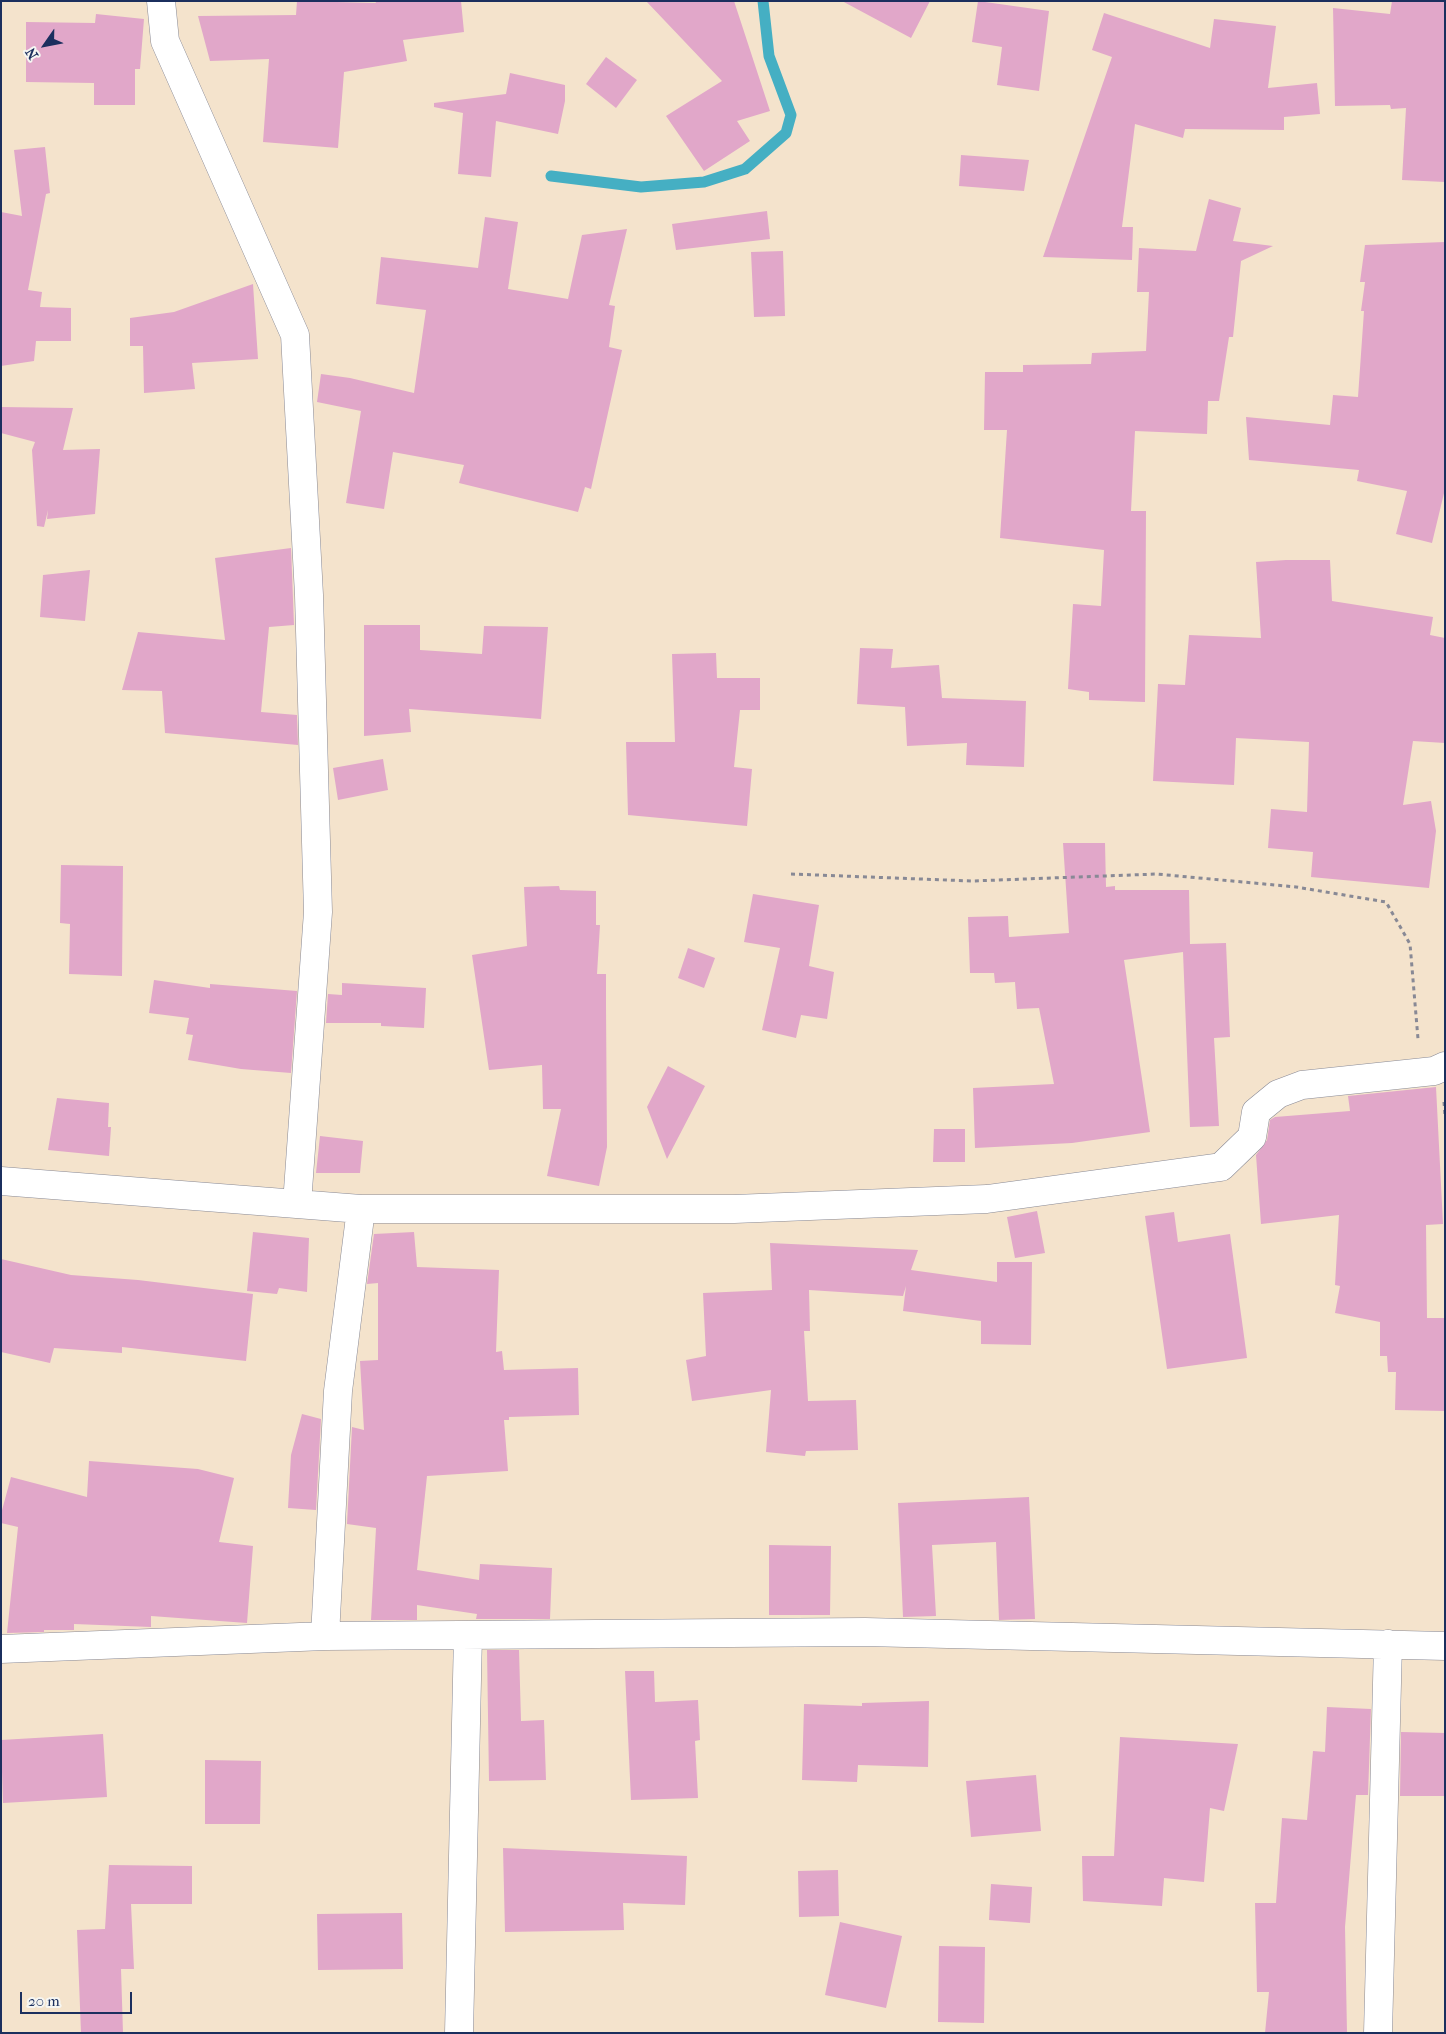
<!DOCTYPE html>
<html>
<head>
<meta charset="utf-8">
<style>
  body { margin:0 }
  #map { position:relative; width:1446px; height:2034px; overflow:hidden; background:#f4e3cc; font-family:"IM FELL French Canon",serif }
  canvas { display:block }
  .frame { position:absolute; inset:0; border:2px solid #1b2f5e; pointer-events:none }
  .north { position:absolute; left:20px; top:20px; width:50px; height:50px; -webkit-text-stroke:4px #f6f6f2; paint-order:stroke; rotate:237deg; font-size:14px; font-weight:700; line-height:20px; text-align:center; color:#1b2f5e }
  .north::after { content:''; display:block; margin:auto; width:18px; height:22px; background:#1b2f5e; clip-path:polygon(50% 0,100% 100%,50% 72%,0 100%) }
  .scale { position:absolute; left:20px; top:1992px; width:112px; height:22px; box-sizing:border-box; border:2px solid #1b2f5e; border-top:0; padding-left:6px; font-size:15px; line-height:18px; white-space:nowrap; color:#1b2f5e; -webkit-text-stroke:4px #f6f6f2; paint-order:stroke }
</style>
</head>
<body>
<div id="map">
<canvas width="1446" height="2034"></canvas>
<div class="frame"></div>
<div class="north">N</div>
<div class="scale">20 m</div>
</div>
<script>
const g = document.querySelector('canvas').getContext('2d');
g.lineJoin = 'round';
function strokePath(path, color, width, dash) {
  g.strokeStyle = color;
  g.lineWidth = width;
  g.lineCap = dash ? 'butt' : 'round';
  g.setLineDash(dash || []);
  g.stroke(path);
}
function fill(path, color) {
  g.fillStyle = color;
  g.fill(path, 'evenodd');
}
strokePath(new Path2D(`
  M 551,176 L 641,187 L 704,182 L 745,169 L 786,133 L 791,115 L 769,56 L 763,1`), '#45afc3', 11);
fill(new Path2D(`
  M 297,1 L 376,3 L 375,1 L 461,1 L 464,32 L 403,40 L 407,61 L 344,72 L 338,148 L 263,142 L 269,59 L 210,61 L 198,16 L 296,15 Z
  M 646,1 L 734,1 L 770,111 L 737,121 L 750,141 L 704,171 L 666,116 L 722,81 Z
  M 842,1 L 930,1 L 911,38 Z
  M 978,1 L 1049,11 L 1039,91 L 997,85 L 1002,47 L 972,42 Z
  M 1392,1 L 1445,1 L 1445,182 L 1402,180 L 1406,108 L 1391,109 L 1390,105 L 1335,106 L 1333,8 L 1390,14 Z
  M 1104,13 L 1210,48 L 1214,19 L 1276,26 L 1268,88 L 1317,83 L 1320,114 L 1284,117 L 1284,130 L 1185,129 L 1183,138 L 1135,124 L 1122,227 L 1133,227 L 1132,260 L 1043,257 L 1112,57 L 1092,50 Z
  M 96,14 L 144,19 L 140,69 L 135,69 L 135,105 L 94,105 L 94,83 L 26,82 L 26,22 L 95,23 Z
  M 606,57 L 637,80 L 616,108 L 586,84 Z
  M 510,73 L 565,85 L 565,101 L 558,134 L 496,121 L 491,177 L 458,174 L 463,113 L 434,107 L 434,103 L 506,94 Z
  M 45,147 L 50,193 L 46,194 L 28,290 L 42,292 L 40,307 L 71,308 L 71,341 L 36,341 L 34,361 L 1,366 L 1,212 L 22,216 L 14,150 Z
  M 961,155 L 1029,160 L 1024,191 L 959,186 Z
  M 1209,199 L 1241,208 L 1233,241 L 1273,246 L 1241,261 L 1233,337 L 1229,337 L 1219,401 L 1208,401 L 1207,434 L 1135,431 L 1131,511 L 1146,511 L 1145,702 L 1089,700 L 1089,692 L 1068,689 L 1073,604 L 1101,606 L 1104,550 L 1000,538 L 1007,430 L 984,430 L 985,372 L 1023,372 L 1023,365 L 1091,364 L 1092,353 L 1146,351 L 1149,292 L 1137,292 L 1139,248 L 1196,251 Z
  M 767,211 L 770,239 L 676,250 L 672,224 Z
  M 485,217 L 518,222 L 508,289 L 568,299 L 582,235 L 627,229 L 609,305 L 615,306 L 609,347 L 622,350 L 591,489 L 585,487 L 578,512 L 459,483 L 464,465 L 393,452 L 384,509 L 346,503 L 361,411 L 317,402 L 321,374 L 350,378 L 414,393 L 426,310 L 376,304 L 381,257 L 478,268 Z
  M 1445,242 L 1445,489 L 1432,543 L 1396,534 L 1407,491 L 1357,481 L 1359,470 L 1249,460 L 1246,417 L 1330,425 L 1333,395 L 1358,397 L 1364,311 L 1361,311 L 1365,282 L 1360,282 L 1365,245 Z
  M 783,251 L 785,316 L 754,317 L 751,252 Z
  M 253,284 L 258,359 L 192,363 L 195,389 L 144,393 L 143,346 L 130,346 L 130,318 L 174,312 Z
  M 1,407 L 73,408 L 63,450 L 100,449 L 95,514 L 47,519 L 48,510 L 44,527 L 37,526 L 32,450 L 35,442 L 1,433 Z
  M 291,548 L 294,625 L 269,627 L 261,712 L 297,715 L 298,745 L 165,733 L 162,691 L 122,690 L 138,632 L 225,640 L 215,558 Z
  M 1286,560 L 1330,560 L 1332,601 L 1433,617 L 1430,635 L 1445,638 L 1445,743 L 1413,741 L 1403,805 L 1431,801 L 1436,831 L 1429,888 L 1311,877 L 1313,852 L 1268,848 L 1271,809 L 1307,812 L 1309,742 L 1236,738 L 1234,785 L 1153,781 L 1158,684 L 1185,685 L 1189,635 L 1261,638 L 1256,562 Z
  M 90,570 L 85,621 L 40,617 L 43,575 Z
  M 364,625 L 420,625 L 420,650 L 482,654 L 484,626 L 548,627 L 541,719 L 409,709 L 411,732 L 364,736 Z
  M 860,648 L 893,649 L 891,668 L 939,665 L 942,698 L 1026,701 L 1024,767 L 966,765 L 967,743 L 907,746 L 905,707 L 857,704 Z
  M 716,653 L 717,678 L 760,678 L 760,710 L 740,710 L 734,767 L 752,769 L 747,826 L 628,815 L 626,742 L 675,742 L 672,654 Z
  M 383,759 L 388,790 L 338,800 L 333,768 Z
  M 1063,843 L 1105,843 L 1106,887 L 1115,886 L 1115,890 L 1189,890 L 1190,944 L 1226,943 L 1230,1037 L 1214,1038 L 1219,1126 L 1190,1127 L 1183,952 L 1124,960 L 1150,1132 L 1072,1143 L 975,1148 L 973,1088 L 1054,1084 L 1039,1008 L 1017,1009 L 1015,982 L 995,983 L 994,973 L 970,973 L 968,917 L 1008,916 L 1009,937 L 1069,933 Z
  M 61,865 L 123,866 L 122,976 L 69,974 L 70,924 L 60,923 Z
  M 559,886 L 560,890 L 596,891 L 596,925 L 600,925 L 597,974 L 606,974 L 606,1006 L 607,1147 L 599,1186 L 547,1176 L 561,1109 L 543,1109 L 542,1065 L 489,1070 L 472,955 L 527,946 L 524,887 Z
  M 753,894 L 819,905 L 809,966 L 834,972 L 827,1019 L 801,1015 L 796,1038 L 762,1030 L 780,948 L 744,942 Z
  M 688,948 L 715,958 L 704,988 L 678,978 Z
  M 154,980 L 210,988 L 210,984 L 297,991 L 291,1073 L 241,1069 L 188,1060 L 193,1035 L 186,1034 L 189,1018 L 149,1013 Z
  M 342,983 L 426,988 L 424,1028 L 381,1026 L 381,1023 L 326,1023 L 328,994 L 342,995 Z
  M 668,1066 L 705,1086 L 667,1159 L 647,1107 Z
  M 1436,1087 L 1443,1224 L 1426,1225 L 1427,1318 L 1445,1318 L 1445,1411 L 1395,1410 L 1396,1372 L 1388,1372 L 1387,1356 L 1380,1356 L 1380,1322 L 1335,1313 L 1340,1286 L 1335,1285 L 1339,1215 L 1261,1224 L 1256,1155 L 1267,1140 L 1270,1120 L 1275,1117 L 1350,1111 L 1348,1096 Z
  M 57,1098 L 109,1103 L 108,1127 L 111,1127 L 109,1156 L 48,1150 Z
  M 934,1129 L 965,1129 L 965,1162 L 933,1162 Z
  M 320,1136 L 363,1141 L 360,1173 L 316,1173 Z
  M 1037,1211 L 1045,1253 L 1015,1258 L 1007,1217 Z
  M 1174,1212 L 1178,1242 L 1230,1234 L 1247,1358 L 1167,1369 L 1145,1216 Z
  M 253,1232 L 309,1238 L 307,1292 L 279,1288 L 277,1294 L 247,1291 Z
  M 414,1232 L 417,1267 L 499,1270 L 496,1352 L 502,1351 L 504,1370 L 578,1368 L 579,1415 L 509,1417 L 509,1420 L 504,1420 L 508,1471 L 427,1476 L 417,1570 L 479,1580 L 480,1564 L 552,1568 L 550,1619 L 476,1619 L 477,1614 L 417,1605 L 417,1620 L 371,1620 L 376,1528 L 347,1524 L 352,1427 L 364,1430 L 360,1361 L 378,1360 L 378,1283 L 367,1284 L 374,1234 Z
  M 770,1243 L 918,1250 L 911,1270 L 997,1282 L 997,1262 L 1032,1262 L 1031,1345 L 981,1344 L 981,1321 L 903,1311 L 906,1286 L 903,1296 L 809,1290 L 810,1331 L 804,1331 L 808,1401 L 856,1400 L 858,1450 L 806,1451 L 805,1456 L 766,1452 L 771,1390 L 692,1401 L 686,1360 L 706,1356 L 703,1293 L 772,1290 Z
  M 1,1259 L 71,1275 L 138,1280 L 253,1294 L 246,1361 L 122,1347 L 122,1353 L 54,1348 L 50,1363 L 1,1352 Z
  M 302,1414 L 321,1419 L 316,1510 L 288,1508 L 291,1455 Z
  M 89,1461 L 198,1469 L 234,1478 L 219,1542 L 253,1546 L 247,1623 L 151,1616 L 151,1627 L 74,1624 L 74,1630 L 44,1630 L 44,1632 L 7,1633 L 18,1527 L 1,1523 L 1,1514 L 11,1477 L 87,1497 Z
  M 1029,1497 L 1035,1619 L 999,1620 L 996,1542 L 932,1545 L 936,1616 L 903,1617 L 898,1503 Z
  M 769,1545 L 831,1546 L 830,1615 L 769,1615 Z
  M 487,1650 L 519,1650 L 521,1721 L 544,1720 L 546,1780 L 489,1781 Z
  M 625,1671 L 654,1671 L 655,1702 L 698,1700 L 700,1740 L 695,1741 L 698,1798 L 631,1800 Z
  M 929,1701 L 928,1767 L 858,1765 L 857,1782 L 802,1780 L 804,1704 L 862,1706 L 862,1703 Z
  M 1327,1707 L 1371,1709 L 1368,1795 L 1356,1795 L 1345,1927 L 1347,2033 L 1265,2033 L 1269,1992 L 1257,1992 L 1255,1903 L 1276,1903 L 1282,1818 L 1307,1820 L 1313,1751 L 1325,1752 Z
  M 1401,1732 L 1445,1733 L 1445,1796 L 1400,1796 Z
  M 103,1734 L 107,1797 L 3,1803 L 1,1740 Z
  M 1120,1737 L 1238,1744 L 1224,1811 L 1210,1808 L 1204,1882 L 1164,1878 L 1162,1906 L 1083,1901 L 1082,1856 L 1114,1856 Z
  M 205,1760 L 261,1761 L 260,1824 L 205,1824 Z
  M 1036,1775 L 1041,1831 L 971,1837 L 966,1781 Z
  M 503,1848 L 687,1856 L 685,1905 L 623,1903 L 624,1930 L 505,1932 Z
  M 109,1865 L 192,1866 L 192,1904 L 131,1904 L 134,1969 L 121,1969 L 123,2033 L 81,2033 L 77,1930 L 105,1929 Z
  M 838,1870 L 839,1916 L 799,1917 L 798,1871 Z
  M 991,1884 L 1032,1887 L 1030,1923 L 989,1920 Z
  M 402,1913 L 403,1969 L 318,1970 L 317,1914 Z
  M 840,1922 L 902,1936 L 886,2008 L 825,1995 Z
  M 939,1946 L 985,1947 L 984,2023 L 938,2022 Z`), '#e1a7c9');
const minor = new Path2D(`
  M 161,1 L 165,41 L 295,335 L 309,595 L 318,912 L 297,1204
  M 1,1181 L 361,1209 L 734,1209 L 987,1199 L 1221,1167 L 1252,1137 L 1256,1112 L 1278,1094 L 1302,1085 L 1434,1071 L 1445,1066
  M 325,1636 L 338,1391 L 361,1209
  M 1,1649 L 325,1636 L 865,1632 L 1445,1646
  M 459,2033 L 468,1635
  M 1378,2033 L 1388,1644`);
strokePath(minor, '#888995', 29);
strokePath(new Path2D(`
  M 791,874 L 972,881 L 1157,874 L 1296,887 L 1386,902 L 1410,944 L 1418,1039
  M 1444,1102 L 1445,1116`), '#888995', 3, [4, 4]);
strokePath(minor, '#fff', 28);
</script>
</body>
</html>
